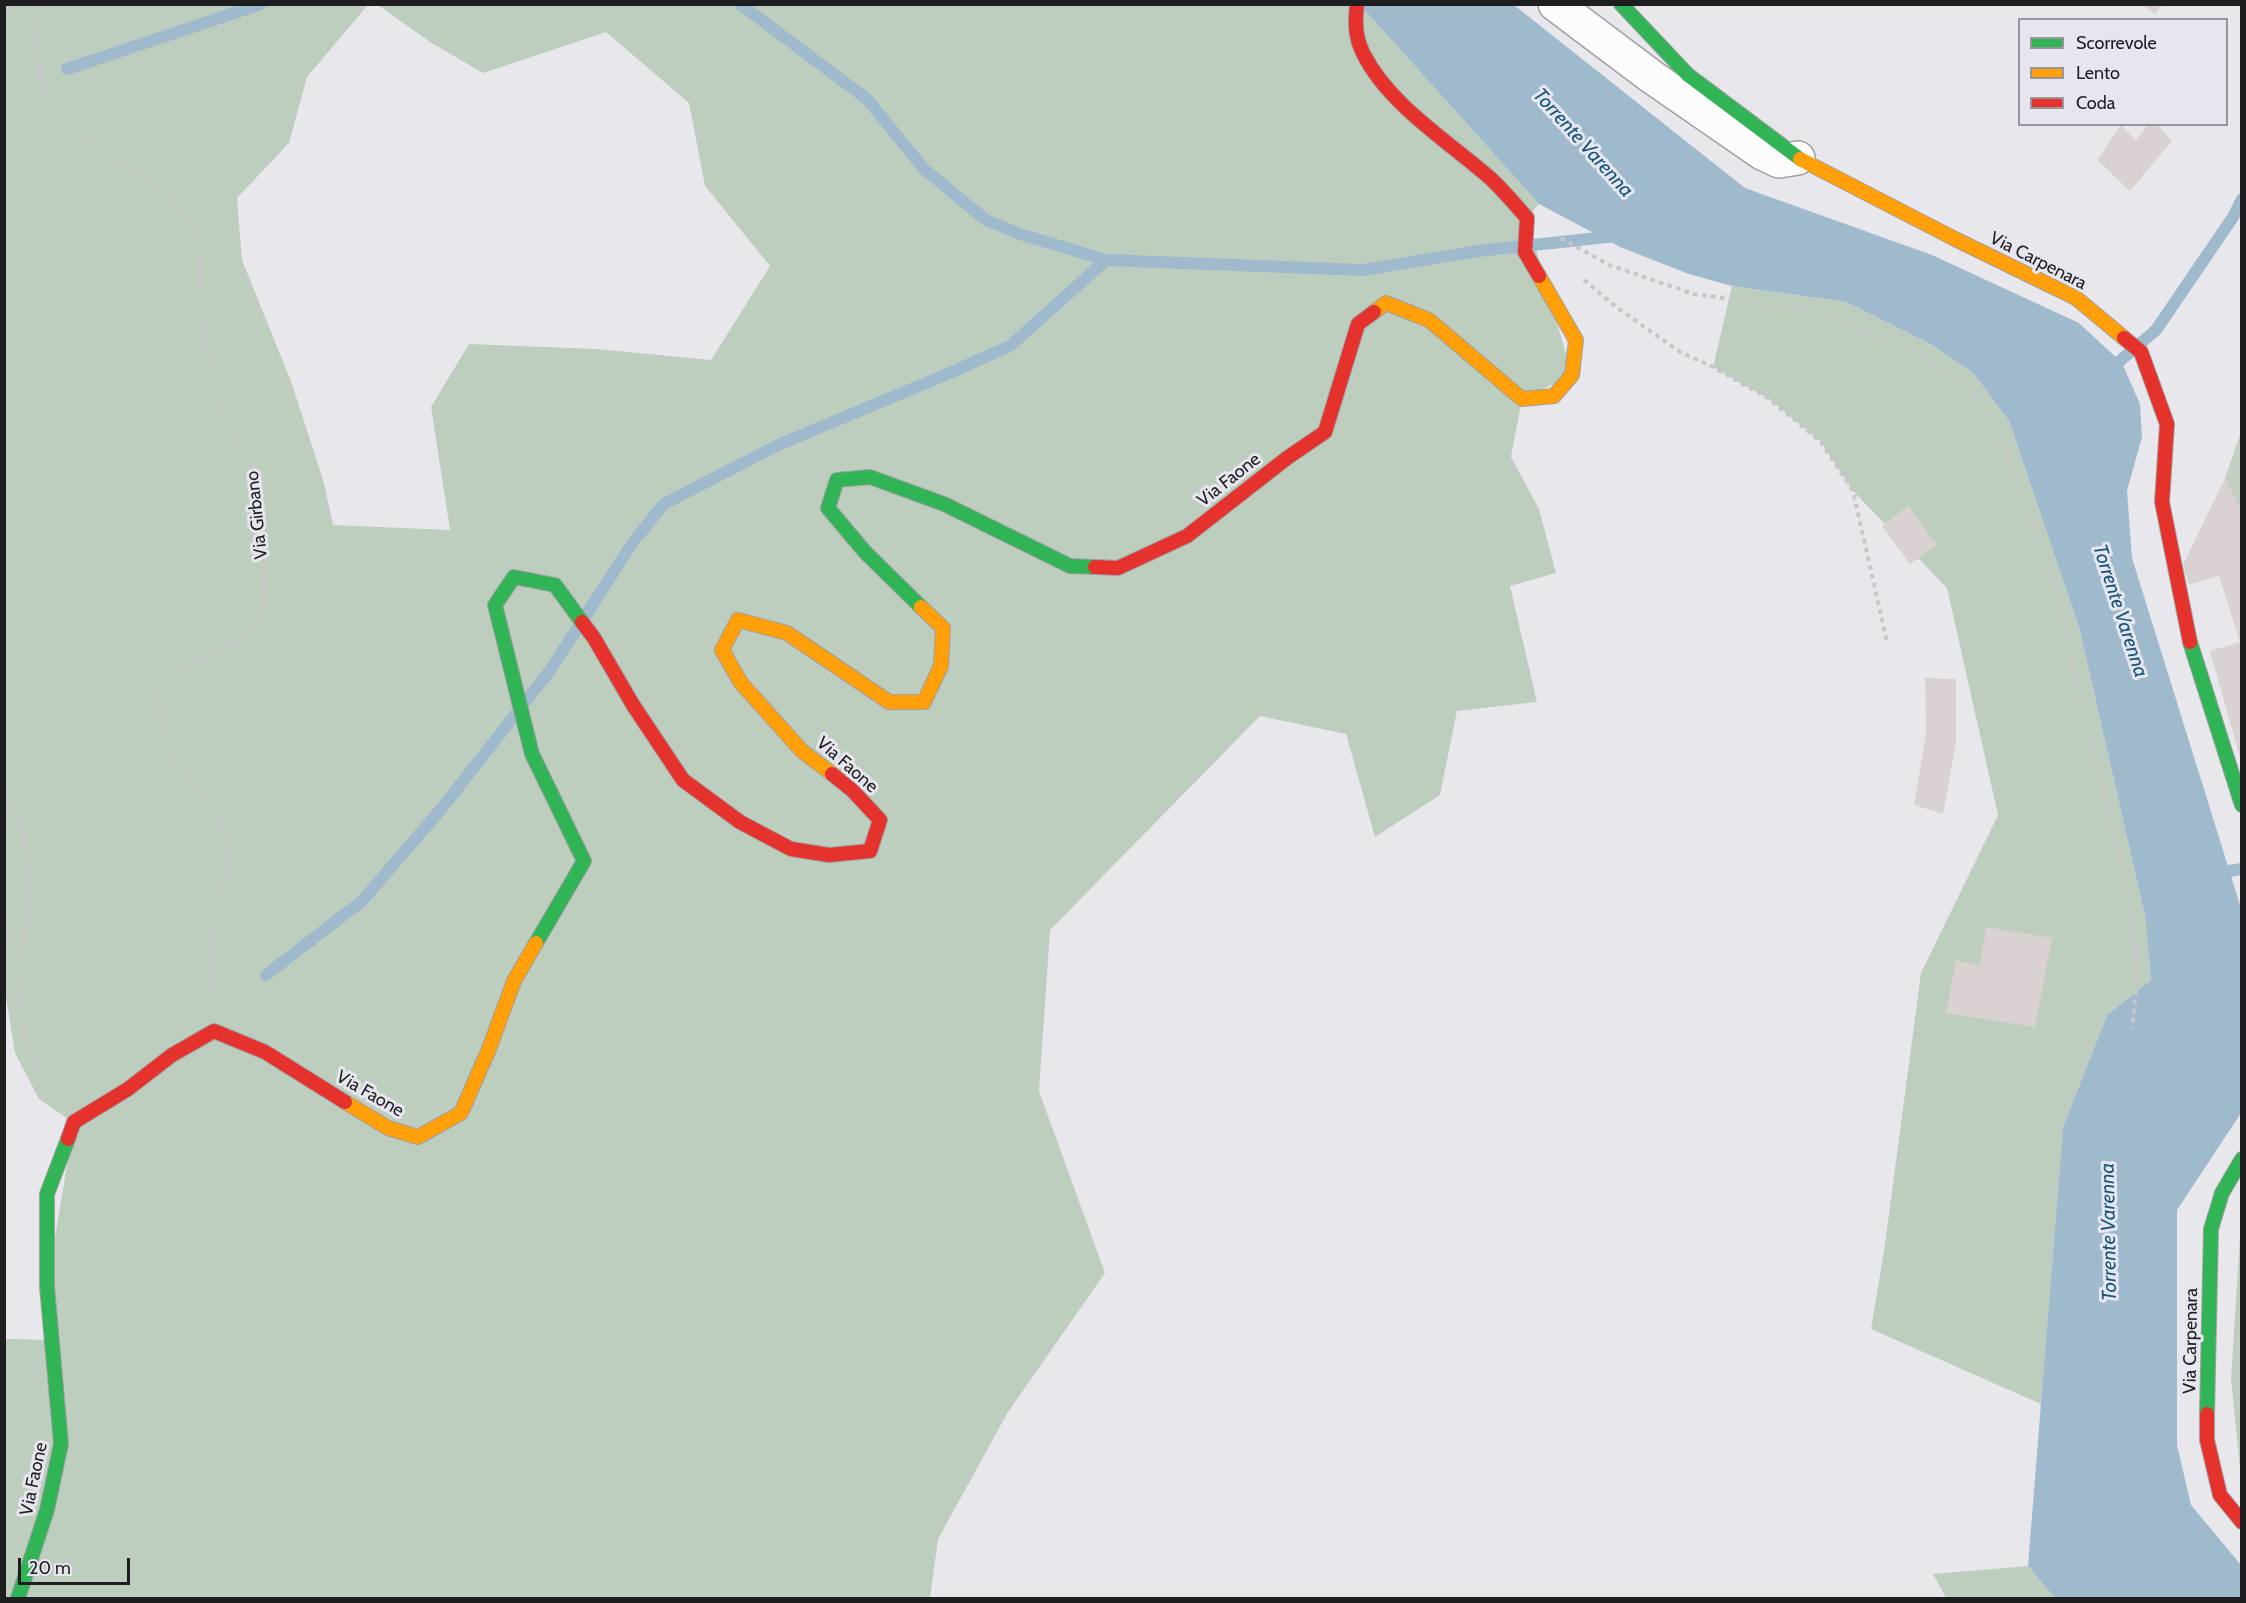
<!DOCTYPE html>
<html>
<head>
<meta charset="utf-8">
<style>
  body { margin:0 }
  #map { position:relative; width:2246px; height:1603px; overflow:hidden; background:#e8e8ec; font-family:Cabin,sans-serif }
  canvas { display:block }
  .frame { position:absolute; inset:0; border:6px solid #1e1e20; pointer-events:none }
  .legend { position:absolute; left:2018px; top:18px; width:210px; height:108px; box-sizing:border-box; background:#e7e6ee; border:2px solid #97969c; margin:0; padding:8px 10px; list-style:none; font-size:18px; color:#1e1e20 }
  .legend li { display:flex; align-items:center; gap:12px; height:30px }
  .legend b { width:30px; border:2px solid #97969c }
  .scale { position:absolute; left:18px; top:1558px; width:112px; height:27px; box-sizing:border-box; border:3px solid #1e1e20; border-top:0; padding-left:8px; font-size:18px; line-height:21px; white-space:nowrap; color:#1e1e20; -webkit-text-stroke:4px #e7e6ee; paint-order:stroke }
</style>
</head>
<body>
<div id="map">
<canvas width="2246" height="1603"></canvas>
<div class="frame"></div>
<ul class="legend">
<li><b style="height:8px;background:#30b455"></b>Scorrevole</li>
<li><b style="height:8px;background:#ff9f0a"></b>Lento</li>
<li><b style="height:8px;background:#e5322d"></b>Coda</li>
</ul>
<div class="scale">20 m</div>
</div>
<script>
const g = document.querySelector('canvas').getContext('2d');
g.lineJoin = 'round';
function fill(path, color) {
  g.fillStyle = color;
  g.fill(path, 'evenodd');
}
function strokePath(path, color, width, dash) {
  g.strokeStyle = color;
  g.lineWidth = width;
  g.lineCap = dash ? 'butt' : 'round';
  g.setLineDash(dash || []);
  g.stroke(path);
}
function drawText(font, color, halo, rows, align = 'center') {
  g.font = font + ' Cabin,sans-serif';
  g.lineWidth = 6;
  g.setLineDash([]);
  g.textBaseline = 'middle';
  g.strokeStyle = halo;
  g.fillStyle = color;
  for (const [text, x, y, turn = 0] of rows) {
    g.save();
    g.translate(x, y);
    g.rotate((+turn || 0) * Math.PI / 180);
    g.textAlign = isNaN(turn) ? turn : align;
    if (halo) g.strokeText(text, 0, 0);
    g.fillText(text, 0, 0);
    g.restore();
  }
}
fill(new Path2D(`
  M 2241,432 L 2241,510 L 2225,478 Z`), '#c3d0c2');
fill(new Path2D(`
  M 5,5 L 368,5 L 307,77 L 289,143 L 237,198 L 242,260 L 292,384 L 324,483 L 333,525 L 450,530 L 431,407 L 469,344 L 597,349 L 711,360 L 770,266 L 705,186 L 689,103 L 606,32 L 483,73 L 430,42 L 378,5 L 1360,5 L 1539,204 L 1527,218 L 1572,375 L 1522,399 L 1511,457 L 1539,509 L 1556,573 L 1510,586 L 1537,702 L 1457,711 L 1440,795 L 1375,837 L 1346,734 L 1260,716 L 1050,930 L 1039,1091 L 1105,1273 L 1008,1412 L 938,1539 L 930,1598 L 5,1598 L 5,1339 L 52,1340 L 47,1286 L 74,1123 L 39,1099 L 15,1053 L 5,991 Z
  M 1732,286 L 1846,302 L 1932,345 L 1974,374 L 2009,421 L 2079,627 L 2145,916 L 2151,980 L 2107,1015 L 2063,1127 L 2041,1404 L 1871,1329 L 1885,1244 L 1921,973 L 1998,815 L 1947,588 L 1853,491 L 1820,441 L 1769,399 L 1713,367 Z
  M 2241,1222 L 2241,1478 L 2231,1379 Z
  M 2028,1566 L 2055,1598 L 1946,1598 L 1933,1574 Z`), '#becebe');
fill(new Path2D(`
  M 1360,5 L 1514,5 L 1745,188 L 1932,255 L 2079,323 L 2122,363 L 2140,404 L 2142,437 L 2127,491 L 2132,558 L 2241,908 L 2241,1113 L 2177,1210 L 2177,1445 L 2191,1505 L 2241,1565 L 2241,1598 L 2055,1598 L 2028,1566 L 2063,1127 L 2107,1015 L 2151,980 L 2145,916 L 2079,627 L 2009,421 L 1974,374 L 1932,345 L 1846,302 L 1732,286 L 1689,274 L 1620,247 L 1539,204 Z`), '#a0bacd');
strokePath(new Path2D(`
  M 740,4 L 867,99 L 924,169 L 986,220 L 1020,234 L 1106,260 L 1363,270 L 1478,251 L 1616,236
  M 67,69 L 261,4
  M 2107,372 L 2156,330 L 2233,217 L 2242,199
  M 2216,873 L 2242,869
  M 266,975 L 362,901 L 442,808 L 551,669 L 633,542 L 664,504 L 778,445 L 945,375 L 1010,346 L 1106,260`), '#a0bacd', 12);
fill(new Path2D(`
  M 2142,4 L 2163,4 L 2155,14 Z
  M 2149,124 L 2156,124 L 2172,141 L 2130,191 L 2097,160 L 2121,125 L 2136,140 Z
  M 2225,478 L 2242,511 L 2241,761 L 2210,651 L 2240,642 L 2219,576 L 2189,585 L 2183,565 Z
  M 1908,506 L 1937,545 L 1910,564 L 1882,526 Z
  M 1925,678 L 1956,679 L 1956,743 L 1943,814 L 1914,805 L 1926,733 Z
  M 1986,927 L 2052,938 L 2035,1027 L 1946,1013 L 1956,960 L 1980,966 Z`), '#dad1d2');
const street = new Path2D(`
  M 1555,4 L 1652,77 L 1762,153 L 1779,161 L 1798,158`);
const fast = new Path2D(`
  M 1621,4 L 1688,75 L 1800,159
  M 921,607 L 865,552 L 828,508 L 837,480 L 870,477 L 944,504 L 1070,566 L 1095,567
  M 2190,642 L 2242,805
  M 536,943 L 584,861 L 532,754 L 495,605 L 514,577 L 555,585 L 582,622
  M 2207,1414 L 2211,1229 L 2222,1193 L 2242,1159
  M 18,1598 L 47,1510 L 61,1444 L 47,1286 L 47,1194 L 68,1139`);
const slow = new Path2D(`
  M 1800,159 L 1955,239 L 2076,298 L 2124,338
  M 1374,312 L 1386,303 L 1429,320 L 1522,399 L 1554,396 L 1572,375 L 1576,340 L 1539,276
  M 832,774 L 802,751 L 741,683 L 722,650 L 738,620 L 787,633 L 889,702 L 924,702 L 941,666 L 943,628 L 921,607
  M 345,1102 L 388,1128 L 418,1137 L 461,1113 L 489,1049 L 514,981 L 536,943`);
const jam = new Path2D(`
  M 1357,4 C 1355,22 1355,37 1363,53 C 1388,104 1448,141 1490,178 C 1503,190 1515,204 1527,218 L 1525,252 L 1539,276
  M 2124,338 L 2141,352 L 2167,424 L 2162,502 L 2190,642
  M 1095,567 L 1118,568 L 1187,536 L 1287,458 L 1325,432 L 1358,324 L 1374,312
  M 582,622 L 594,638 L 633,705 L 683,780 L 740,822 L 791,849 L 829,855 L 870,851 L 880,820 L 852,790 L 832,774
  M 68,1139 L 74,1122 L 128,1089 L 172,1055 L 214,1031 L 265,1052 L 345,1102
  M 2207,1414 L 2207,1440 L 2220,1495 L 2242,1522`);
strokePath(street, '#a09fa3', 36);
strokePath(fast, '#a09fa3', 16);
strokePath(slow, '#a09fa3', 16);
strokePath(jam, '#a09fa3', 16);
strokePath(new Path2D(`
  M 37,4 L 34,41 L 47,102 L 75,133 L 125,163 L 169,196 L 197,237 L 206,350 L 219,401 L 251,461 L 262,541 L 265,603 L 244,636 L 187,665 L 159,689 L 161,734 L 179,766 L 217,809 L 230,860 L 211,933 L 213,997
  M 1561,238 L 1609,265 L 1694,294 L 1802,309 L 1863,330 L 1922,356 L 1969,388 L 1992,419 L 2024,498 L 2056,589 L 2127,891 L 2138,972 L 2132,1028
  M 1584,280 L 1616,307 L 1680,352 L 1713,367 L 1769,399 L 1820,441 L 1853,491 L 1887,642
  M 4,792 L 26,839 L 30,917 L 14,963
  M 4,922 L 14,964 L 24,1031 L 40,1079 L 54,1094`), '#c7c7c9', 4, [4.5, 4.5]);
strokePath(street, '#fcfcfc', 33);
strokePath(fast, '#30b455', 14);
strokePath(slow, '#ff9f0a', 14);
strokePath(jam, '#e5322d', 14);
drawText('18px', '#1e1e20', '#e7e6ee', [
  ["Via Carpenara",2038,261,27],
  ["Via Faone",1229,480,-38],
  ["Via Girbano",257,515,-96],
  ["Via Faone",847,765,41],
  ["Via Faone",370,1094,30],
  ["Via Carpenara",2191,1341,-89],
  ["Via Faone",34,1479,-78]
]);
drawText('italic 20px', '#15577a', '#e7e6ee', [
  ["Torrente Varenna",1583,143,48],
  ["Torrente Varenna",2120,611,72],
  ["Torrente Varenna",2109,1232,-91]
]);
</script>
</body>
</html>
